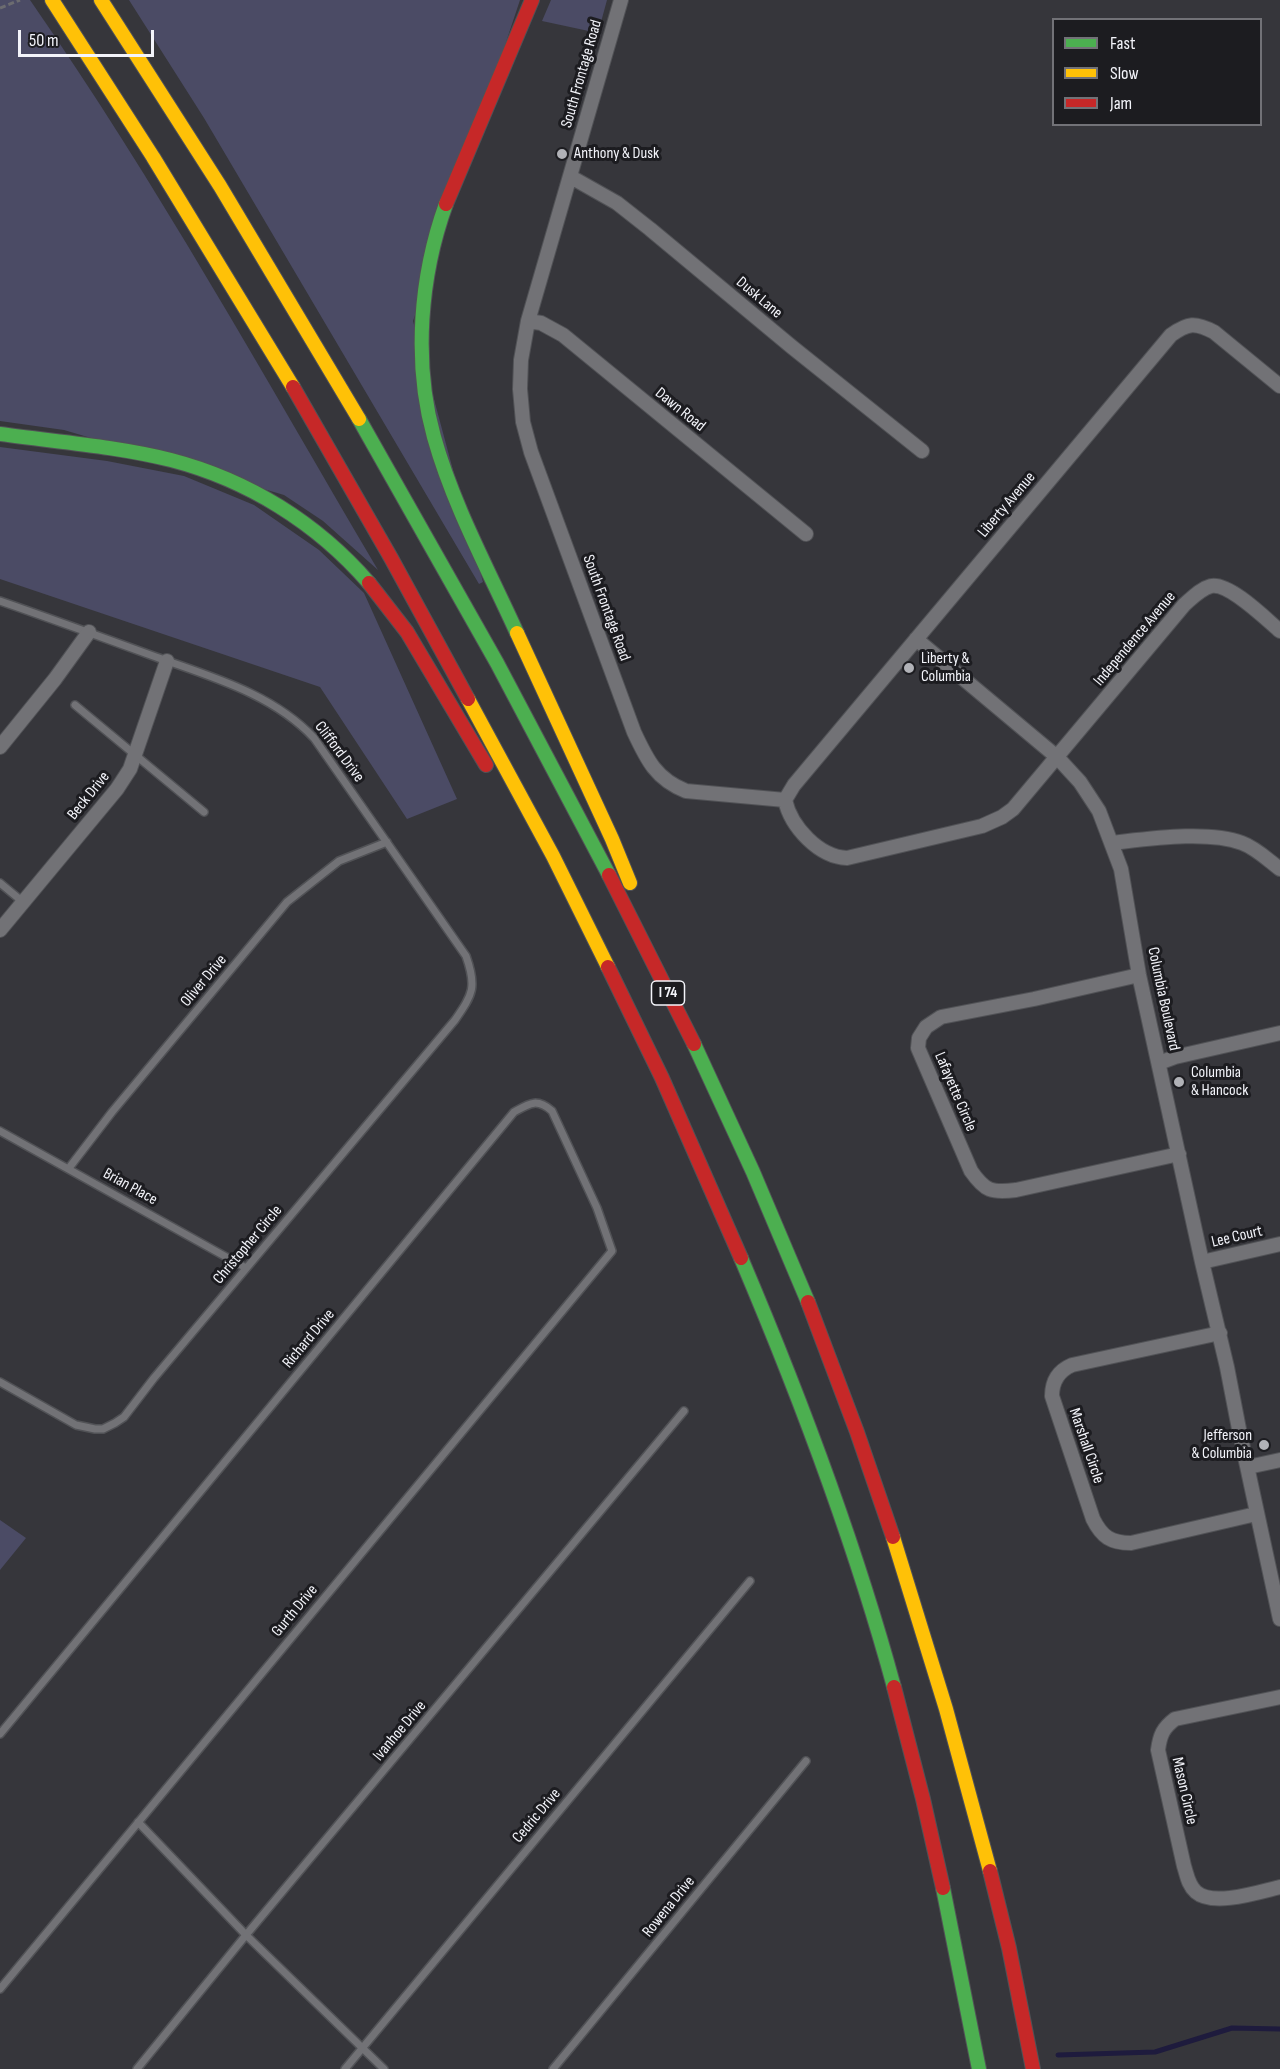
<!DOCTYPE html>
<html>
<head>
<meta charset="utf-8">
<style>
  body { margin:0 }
  #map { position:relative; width:1280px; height:2069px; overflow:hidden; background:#36363b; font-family:"Sofia Sans Condensed",sans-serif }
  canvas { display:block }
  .legend { position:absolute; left:1052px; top:18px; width:210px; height:108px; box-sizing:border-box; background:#1c1c20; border:2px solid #727277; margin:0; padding:8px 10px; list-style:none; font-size:18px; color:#f3f4fa }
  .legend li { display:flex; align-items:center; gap:12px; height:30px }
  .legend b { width:30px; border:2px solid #727277 }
  .scale { position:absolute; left:18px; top:30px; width:136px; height:27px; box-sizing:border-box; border:3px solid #f3f4fa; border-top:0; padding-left:8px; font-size:18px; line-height:21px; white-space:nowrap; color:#f3f4fa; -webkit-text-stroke:4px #1c1c20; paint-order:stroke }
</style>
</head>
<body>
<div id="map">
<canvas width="1280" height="2069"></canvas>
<ul class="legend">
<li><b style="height:8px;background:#4caf50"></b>Fast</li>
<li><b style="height:8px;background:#ffc107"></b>Slow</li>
<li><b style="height:8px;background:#c62828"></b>Jam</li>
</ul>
<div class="scale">50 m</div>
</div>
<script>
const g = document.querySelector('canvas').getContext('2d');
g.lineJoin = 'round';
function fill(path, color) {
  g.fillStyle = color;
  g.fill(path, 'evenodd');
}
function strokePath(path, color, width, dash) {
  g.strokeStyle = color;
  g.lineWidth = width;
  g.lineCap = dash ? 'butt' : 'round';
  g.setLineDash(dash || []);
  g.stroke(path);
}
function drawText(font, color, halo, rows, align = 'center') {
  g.font = font + ' "Sofia Sans Condensed",sans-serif';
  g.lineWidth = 6;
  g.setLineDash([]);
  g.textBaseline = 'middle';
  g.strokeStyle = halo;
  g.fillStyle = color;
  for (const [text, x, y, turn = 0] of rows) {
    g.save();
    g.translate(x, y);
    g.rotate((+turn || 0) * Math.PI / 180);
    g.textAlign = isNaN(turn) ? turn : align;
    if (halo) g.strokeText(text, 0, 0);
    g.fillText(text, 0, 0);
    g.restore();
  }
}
fill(new Path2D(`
  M 0,0 L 30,0 C 157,183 265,378 378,570 L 323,521 L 284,495 L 64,430 L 0,421 Z
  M 129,0 L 520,0 L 413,321 L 483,582 L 479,584 L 204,118 Z
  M 551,0 L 607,0 L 598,33 L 542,21 Z
  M 0,447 L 107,461 L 184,476 L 254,505 L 319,550 L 364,593 L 457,799 L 407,819 L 320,687 L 0,579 Z
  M 0,1520 L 26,1538 L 0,1570 Z`), '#4b4b65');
strokePath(new Path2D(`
  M 1058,2055 L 1155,2052 L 1232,2028 L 1280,2029`), '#1e1b3d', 5);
const lane = new Path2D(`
  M 0,601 C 52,619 104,638 156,657 C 212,677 273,694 314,738 L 466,956 C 477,987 473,994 455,1020 L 154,1378 L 124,1417 L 115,1423 L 103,1429 L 95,1429 L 76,1425 L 0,1382
  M 75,705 L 204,812
  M 0,883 L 23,902
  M 0,1131 L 246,1268
  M 69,1168 L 112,1112 L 287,902 L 339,861 L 387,842
  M 0,1734 L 514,1112 C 530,1103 537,1098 552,1111 L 597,1208 L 612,1251 L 0,1989
  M 138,1822 L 246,1935 L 384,2069
  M 137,2069 L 246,1935 L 684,1411
  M 345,2069 L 750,1581
  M 553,2069 L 806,1761`);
const street = new Path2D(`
  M 621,0 L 528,321 L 521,360 L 520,389 L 523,422 L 531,452 L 634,732 C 647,760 656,779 686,791 L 785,800
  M 571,177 L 617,203 L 650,229 L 792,347 L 922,451
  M 528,321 L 541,323 L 563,335 L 806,534
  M 916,639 L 1057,757 L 1080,782 L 1099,811 L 1121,869 L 1139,975 L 1202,1262 L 1227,1367 L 1239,1429 L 1280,1619
  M 0,747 L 55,679 L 89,632
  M 785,800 L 794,785 L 1171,335 C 1188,323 1195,322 1214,332 L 1280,386
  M 785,800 C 791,827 819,857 847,858 L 982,826 L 1002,817 L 1013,809 L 1184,605 C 1192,598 1200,589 1211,586 C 1229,582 1266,619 1280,631
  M 1111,843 C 1148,839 1207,830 1242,843 C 1256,848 1268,860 1280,869
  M 0,930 L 117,789 L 130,769 L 167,661
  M 1139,975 L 1034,999 L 941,1017 L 926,1027 L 919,1038 L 918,1048 L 971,1171 C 985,1191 991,1193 1016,1190 L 1179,1154
  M 1159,1063 L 1175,1057 L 1280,1033
  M 1202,1262 L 1280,1244
  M 1220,1333 L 1072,1365 C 1058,1371 1052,1382 1052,1396 L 1093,1519 C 1102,1537 1111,1543 1131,1543 L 1256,1514
  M 1248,1467 L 1280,1460
  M 1280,1697 L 1175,1719 C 1163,1728 1160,1735 1158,1750 L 1184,1866 C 1187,1875 1188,1885 1196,1892 C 1213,1907 1259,1892 1280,1887`);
const fast = new Path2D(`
  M 446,204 C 420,276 413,362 434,437 C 453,505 488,569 517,633
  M 359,419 L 497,663 L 609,875
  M 0,434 C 57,442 115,446 171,460 C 248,480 317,523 369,583
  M 694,1044 L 753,1172 L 808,1302
  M 741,1258 C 800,1397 854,1540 894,1687
  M 943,1888 L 979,2069`);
const slow = new Path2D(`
  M 52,0 L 153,157 L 293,387
  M 101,0 L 220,186 L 359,419
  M 517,633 L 612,839 L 630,883
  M 468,699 L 553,856 L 608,967
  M 893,1537 L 946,1709 L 990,1871`);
const jam = new Path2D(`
  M 446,204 L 532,0
  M 293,387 L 391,558 L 468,699
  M 369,583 L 407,632 L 486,765
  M 609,875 L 694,1044
  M 608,967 L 662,1078 L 741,1258
  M 808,1302 L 857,1432 L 893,1537
  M 894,1687 L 923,1799 L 943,1888
  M 990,1871 L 1009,1948 L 1033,2069`);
strokePath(lane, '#515256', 10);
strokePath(street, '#515256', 16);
strokePath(fast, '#515256', 16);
strokePath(slow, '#515256', 16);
strokePath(jam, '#515256', 16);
strokePath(new Path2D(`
  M 0,8 L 20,0`), '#6c6c70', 3, [6, 3]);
strokePath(lane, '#727276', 7);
strokePath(street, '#727276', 14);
strokePath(fast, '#4caf50', 14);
strokePath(slow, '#ffc107', 14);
strokePath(jam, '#c62828', 14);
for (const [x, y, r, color] of [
  [562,154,6,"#b1b2b7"],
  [909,668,6,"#b1b2b7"],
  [1179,1082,6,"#b1b2b7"],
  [1264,1445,6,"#b1b2b7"]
]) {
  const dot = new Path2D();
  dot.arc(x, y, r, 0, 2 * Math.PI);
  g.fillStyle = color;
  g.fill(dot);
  strokePath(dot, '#1c1c20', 2);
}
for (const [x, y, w] of [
  [668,993,33]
]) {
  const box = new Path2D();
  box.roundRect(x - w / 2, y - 12, w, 24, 4.5);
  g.fillStyle = '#1c1c20';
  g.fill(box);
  strokePath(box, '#f3f4fa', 1.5);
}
drawText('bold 15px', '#f3f4fa', null, [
  ["I 74",668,993]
]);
drawText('16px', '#f3f4fa', '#1c1c20', [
  ["South Frontage Road",582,74,-74],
  ["Dusk Lane",759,298,40],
  ["Dawn Road",680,410,39],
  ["Liberty Avenue",1007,505,-50],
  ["South Frontage Road",606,608,70],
  ["Independence Avenue",1135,639,-50],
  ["Clifford Drive",339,752,53],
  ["Beck Drive",89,796,-51],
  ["Oliver Drive",204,981,-50],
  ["Columbia Boulevard",1163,999,78],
  ["Lafayette Circle",955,1092,67],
  ["Brian Place",130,1187,29],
  ["Lee Court",1237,1237,-13],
  ["Christopher Circle",248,1245,-50],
  ["Richard Drive",309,1339,-50],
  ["Marshall Circle",1086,1446,71],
  ["Gurth Drive",295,1611,-50],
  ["Ivanhoe Drive",400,1731,-50],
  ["Mason Circle",1184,1791,77],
  ["Cedric Drive",537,1816,-50],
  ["Rowena Drive",669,1907,-51]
]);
drawText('16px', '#f3f4fa', '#1c1c20', [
  ["Anthony & Dusk",574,154],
  ["Liberty &",921,659],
  ["Columbia",921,677],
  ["Columbia",1191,1073],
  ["& Hancock",1191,1091],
  ["Jefferson",1252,1436,"right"],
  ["& Columbia",1252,1454,"right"]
], 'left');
</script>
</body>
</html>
